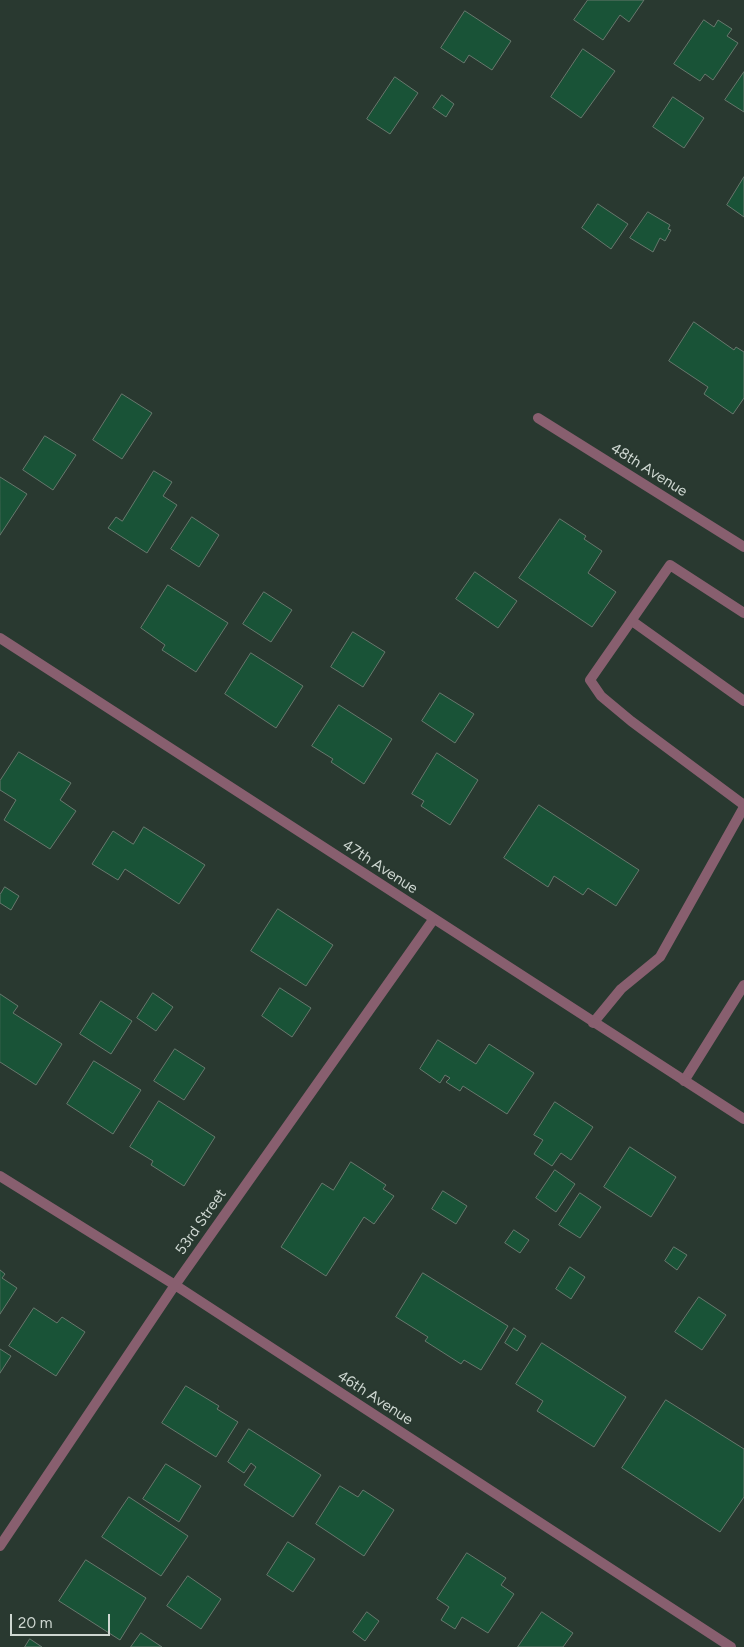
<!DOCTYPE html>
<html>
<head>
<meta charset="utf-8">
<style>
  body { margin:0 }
  #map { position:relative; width:744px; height:1647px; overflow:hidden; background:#293930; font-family:Figtree,sans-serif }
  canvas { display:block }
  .scale { position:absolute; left:10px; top:1614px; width:100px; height:22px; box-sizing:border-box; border:2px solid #ced7d1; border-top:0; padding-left:6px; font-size:15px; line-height:18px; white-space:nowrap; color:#ced7d1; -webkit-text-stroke:4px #293930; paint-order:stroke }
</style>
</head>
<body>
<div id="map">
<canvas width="744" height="1647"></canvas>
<div class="scale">20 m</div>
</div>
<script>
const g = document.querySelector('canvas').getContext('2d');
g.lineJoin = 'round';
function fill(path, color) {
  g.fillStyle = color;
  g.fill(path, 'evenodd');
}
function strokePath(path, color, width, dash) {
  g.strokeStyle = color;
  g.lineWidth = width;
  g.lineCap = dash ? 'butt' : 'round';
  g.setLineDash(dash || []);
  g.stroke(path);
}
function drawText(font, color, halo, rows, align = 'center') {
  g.font = font + ' Figtree,sans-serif';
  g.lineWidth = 4;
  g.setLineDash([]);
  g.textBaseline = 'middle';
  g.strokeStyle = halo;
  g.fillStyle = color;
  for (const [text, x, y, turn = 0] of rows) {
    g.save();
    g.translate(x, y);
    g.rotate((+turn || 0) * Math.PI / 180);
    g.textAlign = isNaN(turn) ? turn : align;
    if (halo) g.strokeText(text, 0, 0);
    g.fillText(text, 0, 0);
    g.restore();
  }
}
const building = new Path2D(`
  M 588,0 L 644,0 L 629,22 L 620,15 L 603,40 L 574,20 Z
  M 465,11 L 511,41 L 492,70 L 469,55 L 464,63 L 441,48 Z
  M 704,20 L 714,27 L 718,20 L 732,29 L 727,36 L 738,43 L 713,80 L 705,74 L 700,81 L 674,64 Z
  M 583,49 L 615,71 L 581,118 L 551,97 Z
  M 744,72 L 744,112 L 725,100 Z
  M 395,77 L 418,93 L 390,134 L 367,119 Z
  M 442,95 L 454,104 L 446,117 L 433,108 Z
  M 673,97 L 704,118 L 684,148 L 653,127 Z
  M 744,177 L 744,217 L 727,205 Z
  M 598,204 L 628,224 L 611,249 L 582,228 Z
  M 648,212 L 670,225 L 668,229 L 671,230 L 665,241 L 660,238 L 653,252 L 630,238 Z
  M 694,322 L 734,350 L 736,347 L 744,352 L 744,398 L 733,414 L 704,394 L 708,387 L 669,361 Z
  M 122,394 L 152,413 L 122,459 L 93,440 Z
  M 45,436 L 76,455 L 53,490 L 23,470 Z
  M 154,471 L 172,482 L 163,496 L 177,505 L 147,553 L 108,528 L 116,517 L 122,521 Z
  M 0,477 L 27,494 L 0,535 Z
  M 192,517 L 219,535 L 199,567 L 171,549 Z
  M 560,519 L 586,536 L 584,539 L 602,551 L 588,573 L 616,592 L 592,627 L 519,578 Z
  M 475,572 L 517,601 L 498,628 L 456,599 Z
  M 168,585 L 228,623 L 196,672 L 162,650 L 165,645 L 141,628 Z
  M 264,592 L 292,610 L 271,642 L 243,624 Z
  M 353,632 L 385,652 L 363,687 L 331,667 Z
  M 251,653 L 303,686 L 276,728 L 225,694 Z
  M 440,693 L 474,714 L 455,743 L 422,721 Z
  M 339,705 L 392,739 L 364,784 L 331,762 L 333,759 L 312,746 Z
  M 19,752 L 71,783 L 60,800 L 76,811 L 50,849 L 4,820 L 16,800 L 0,790 L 0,781 Z
  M 437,753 L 478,780 L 450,825 L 421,806 L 424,801 L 412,794 Z
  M 539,805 L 639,870 L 616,906 L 588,888 L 583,895 L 554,876 L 548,887 L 504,858 Z
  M 144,827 L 205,865 L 179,904 L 125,869 L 118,880 L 92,864 L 113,831 L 133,844 Z
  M 5,887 L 19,896 L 11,910 L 0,903 L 0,895 Z
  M 278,909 L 333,945 L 306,986 L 251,951 Z
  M 280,988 L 311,1008 L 292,1037 L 262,1016 Z
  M 153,993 L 173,1007 L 156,1031 L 137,1018 Z
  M 0,994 L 18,1006 L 13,1013 L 62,1044 L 36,1085 L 0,1062 Z
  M 101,1001 L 132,1021 L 111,1054 L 80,1034 Z
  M 438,1040 L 476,1064 L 489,1044 L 534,1073 L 507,1114 L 463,1086 L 460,1091 L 446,1082 L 450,1078 L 445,1075 L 440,1083 L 420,1069 Z
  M 175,1049 L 205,1068 L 184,1100 L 154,1081 Z
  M 94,1061 L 141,1090 L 113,1134 L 67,1104 Z
  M 159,1101 L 215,1137 L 184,1186 L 151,1165 L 153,1161 L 130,1147 Z
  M 555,1102 L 593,1127 L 571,1160 L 561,1153 L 552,1166 L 534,1154 L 543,1140 L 534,1135 Z
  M 630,1147 L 676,1177 L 651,1217 L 604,1187 Z
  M 351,1162 L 386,1185 L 383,1189 L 394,1196 L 374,1224 L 364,1217 L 326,1276 L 281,1247 L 322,1183 L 333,1190 Z
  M 555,1170 L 575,1184 L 556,1212 L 536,1198 Z
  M 443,1191 L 467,1206 L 456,1224 L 432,1209 Z
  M 580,1193 L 601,1207 L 580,1238 L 559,1225 Z
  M 514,1230 L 529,1240 L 520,1253 L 505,1243 Z
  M 674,1247 L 687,1255 L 677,1270 L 665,1261 Z
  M 570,1267 L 585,1277 L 571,1299 L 556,1289 Z
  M 0,1270 L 5,1274 L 2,1278 L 17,1288 L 0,1314 Z
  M 423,1273 L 508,1326 L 481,1370 L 464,1360 L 461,1364 L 425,1341 L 428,1337 L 396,1317 Z
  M 699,1297 L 726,1315 L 702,1350 L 675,1332 Z
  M 34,1308 L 57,1323 L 62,1317 L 85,1332 L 56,1376 L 9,1346 Z
  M 514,1328 L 526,1336 L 517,1351 L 505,1343 Z
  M 542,1343 L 626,1397 L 594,1447 L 537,1411 L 543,1401 L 516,1384 Z
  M 0,1349 L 11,1356 L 0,1373 Z
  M 186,1386 L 219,1406 L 217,1409 L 238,1422 L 216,1457 L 162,1423 Z
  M 666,1400 L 744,1449 L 744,1497 L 720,1532 L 622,1468 Z
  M 249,1429 L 321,1475 L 293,1517 L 244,1485 L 256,1467 L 251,1463 L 244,1473 L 228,1462 Z
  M 166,1464 L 201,1486 L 179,1522 L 143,1499 Z
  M 340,1486 L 358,1497 L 363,1490 L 394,1510 L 364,1556 L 316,1524 Z
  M 129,1497 L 188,1536 L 161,1576 L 102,1537 Z
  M 288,1542 L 315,1559 L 293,1592 L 267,1575 Z
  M 467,1553 L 506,1578 L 501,1585 L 514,1594 L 488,1633 L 462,1617 L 455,1629 L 441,1620 L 449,1607 L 437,1599 Z
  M 86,1560 L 146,1598 L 120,1640 L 59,1601 Z
  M 188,1576 L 221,1599 L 201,1629 L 167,1606 Z
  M 367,1612 L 379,1621 L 365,1641 L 353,1632 Z
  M 542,1612 L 573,1633 L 563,1647 L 518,1647 Z
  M 141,1633 L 162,1647 L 131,1647 Z
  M 30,1639 L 42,1647 L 25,1647 Z`);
fill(building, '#195337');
strokePath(building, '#67786d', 1);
strokePath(new Path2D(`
  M 744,613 L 670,565 L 590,680 L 601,696 L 631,721 L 744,805
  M 632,621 L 744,701
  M 593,1023 L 621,989 L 660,957 L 744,807
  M 684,1081 L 744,985`), '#885f6f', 10);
strokePath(new Path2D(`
  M 538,418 L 744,547
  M 0,638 L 744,1119
  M 0,1176 L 175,1285 L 731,1647
  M 0,1546 L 175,1285 L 433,920`), '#885f6f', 10);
drawText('15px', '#ced7d1', '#293930', [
  ["48th Avenue",649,470,32],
  ["47th Avenue",380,867,33],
  ["53rd Street",201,1222,-55],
  ["46th Avenue",375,1398,33]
]);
</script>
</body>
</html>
